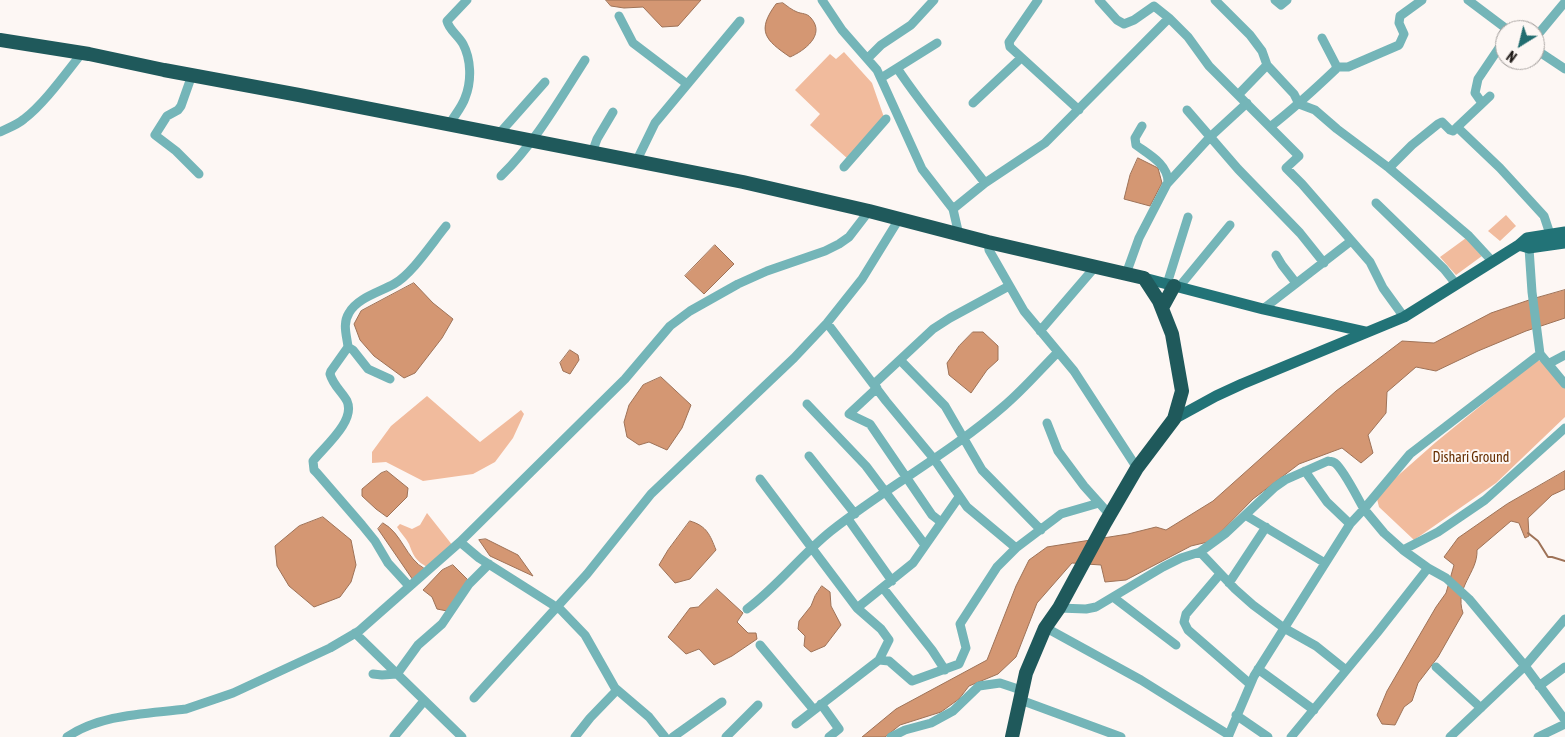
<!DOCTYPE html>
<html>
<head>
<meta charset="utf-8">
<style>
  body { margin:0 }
  #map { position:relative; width:1565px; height:737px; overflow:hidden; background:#fdf7f4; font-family:"Asap Condensed",sans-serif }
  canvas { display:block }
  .north { position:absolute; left:1495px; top:20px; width:50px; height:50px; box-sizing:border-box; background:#fdf7f4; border:1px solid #a49f9c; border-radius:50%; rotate:216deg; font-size:14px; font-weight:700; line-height:20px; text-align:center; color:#1f1a17 }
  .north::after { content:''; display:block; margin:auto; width:18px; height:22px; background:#226d70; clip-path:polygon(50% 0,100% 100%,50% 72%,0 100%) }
</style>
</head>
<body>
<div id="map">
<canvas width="1565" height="737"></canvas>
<div class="north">N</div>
</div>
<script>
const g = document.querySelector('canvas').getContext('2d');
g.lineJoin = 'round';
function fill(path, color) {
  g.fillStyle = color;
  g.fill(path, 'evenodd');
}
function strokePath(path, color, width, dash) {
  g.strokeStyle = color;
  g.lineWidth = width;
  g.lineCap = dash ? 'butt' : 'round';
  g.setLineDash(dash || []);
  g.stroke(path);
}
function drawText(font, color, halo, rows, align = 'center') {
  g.font = font + ' "Asap Condensed",sans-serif';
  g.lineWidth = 4;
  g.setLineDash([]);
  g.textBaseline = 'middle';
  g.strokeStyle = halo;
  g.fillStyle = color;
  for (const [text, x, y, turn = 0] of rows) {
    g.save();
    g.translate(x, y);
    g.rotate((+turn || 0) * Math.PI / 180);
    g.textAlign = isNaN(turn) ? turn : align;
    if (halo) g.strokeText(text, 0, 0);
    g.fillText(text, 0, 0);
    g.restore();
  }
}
fill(new Path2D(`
  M 844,52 L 872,83 L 886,123 L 848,159 L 810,125 L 820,114 L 795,90 L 830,54 L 836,59 Z
  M 1506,215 L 1516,226 L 1500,241 L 1488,231 Z
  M 1466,238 L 1482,256 L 1456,275 L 1440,257 Z
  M 1537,360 L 1546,363 L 1565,386 L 1565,417 L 1496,483 L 1414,540 L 1379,507 L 1376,495 L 1436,442 Z
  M 427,396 L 480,442 L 521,410 L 524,414 L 513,438 L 495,462 L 473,474 L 423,481 L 386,462 L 372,463 L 372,452 L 391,426 Z
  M 427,513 L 453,546 L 429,568 C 416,561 414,557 409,544 C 406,538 400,532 397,527 L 400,524 L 412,529 L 420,525 Z`), '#f1bb9d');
const water = new Path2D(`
  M 606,0 L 701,0 L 678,26 L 662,27 L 643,7 L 624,8 L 611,6 Z
  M 783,3 C 787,6 792,10 797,12 C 802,14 807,13 811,18 C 826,35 804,51 790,57 C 765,40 756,31 776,4 Z
  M 1138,158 L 1158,168 L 1162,183 L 1150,206 L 1124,199 L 1130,175 Z
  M 715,245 L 734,264 L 704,294 L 685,276 Z
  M 414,283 L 433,303 L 453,319 L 442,338 L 415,373 L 404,378 L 374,356 L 360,340 L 354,324 L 361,311 Z
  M 1565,290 L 1565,318 L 1526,331 L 1478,351 L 1436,371 L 1416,367 L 1387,392 L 1386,413 L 1368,435 L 1373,453 L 1361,463 L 1342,448 L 1299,464 L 1253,499 L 1212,541 L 1191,546 L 1126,580 L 1105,582 L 1101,565 L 1072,563 L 1037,603 L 1016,657 L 998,674 L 969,686 L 959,699 L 941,712 L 900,725 L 885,737 L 862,737 L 896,709 L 987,660 L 1016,586 L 1029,560 L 1047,547 L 1128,534 L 1156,527 L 1166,530 L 1213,501 L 1336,391 L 1402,341 L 1434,343 L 1491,313 L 1532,299 Z
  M 973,332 L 983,332 L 998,346 L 998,360 L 987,370 L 971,393 L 949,375 L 947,363 L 959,346 Z
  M 570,350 L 578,355 L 579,360 L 570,374 L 563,371 L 560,363 Z
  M 661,377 L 691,405 L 682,428 L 667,450 L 649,442 L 639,445 L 627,437 L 624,422 L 629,405 L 643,385 Z
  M 387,471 L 408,488 L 407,497 L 387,517 L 376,509 L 362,496 L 362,489 L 381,473 Z
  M 1565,471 L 1565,489 L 1552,495 L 1528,518 L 1529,536 L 1525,538 L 1519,523 L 1511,521 L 1477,550 C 1478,573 1454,587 1463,613 L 1438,657 L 1418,683 L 1412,701 L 1404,707 L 1395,725 L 1382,724 L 1377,715 L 1387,691 L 1436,607 L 1446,593 L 1454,565 L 1444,557 L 1458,538 L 1507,504 Z
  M 323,517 L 351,540 L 356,565 L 351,582 L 340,597 L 314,607 L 289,586 L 277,566 L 275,546 L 299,526 Z
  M 690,521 C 707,526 710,535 716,550 L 690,579 L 675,583 L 659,565 L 668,550 Z
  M 383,523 C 402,533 406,559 425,569 L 413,580 L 378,529 Z
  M 486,539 L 518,555 L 533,576 L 490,556 L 479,540 Z
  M 453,565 L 468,580 L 447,611 L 437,609 L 432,597 L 423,590 L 442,570 Z
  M 822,586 L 830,592 L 831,606 L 841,625 L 825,646 L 811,652 L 804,646 L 805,636 L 798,629 L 799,621 L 811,606 L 815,596 Z
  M 717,589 L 743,613 L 737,622 L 748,633 L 756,633 L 757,639 L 732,656 L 714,665 L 699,649 L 686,654 L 668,637 L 690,608 L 698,607 Z`);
fill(water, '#d49773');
strokePath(water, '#9e7257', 1);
strokePath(new Path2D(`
  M 1528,533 L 1538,541 L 1548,557 L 1552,557 L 1565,561`), '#9e7257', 2);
strokePath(new Path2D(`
  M 822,0 L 842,30 L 877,70 L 922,169 L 953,209 L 959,235
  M 1038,0 L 1009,42 L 1010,47 L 1079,110
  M 1099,0 L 1117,20 L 1124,24 L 1134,20 L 1154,6 L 1169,18 L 1188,37 L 1209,66 L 1299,156 L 1286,168 L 1302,184 L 1370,262 L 1383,288 L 1404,317
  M 1215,0 L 1250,35 L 1262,51 L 1267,65 L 1294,94 L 1299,104 L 1315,110 L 1337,129 L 1389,168 L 1469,236 L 1493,262
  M 1275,0 L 1281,5 L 1287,0
  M 1468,0 L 1508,30
  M 619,16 L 633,43 L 687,84
  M 1535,38 L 1565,2
  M 1535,49 L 1565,69
  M 868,58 L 881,45 L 911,25 L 934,0
  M 1337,67 L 1348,67 L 1399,45 L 1404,34 L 1399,23 L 1400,16 L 1422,0
  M 897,68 C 924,109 956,145 985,183
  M 192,75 L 181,106 L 178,110 L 167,116 L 155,135 L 176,151 L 199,174
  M 881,78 L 937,43
  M 1238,95 L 1267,65
  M 973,103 L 1021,58
  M 1482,103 L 1475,93 L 1478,79 L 1505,39
  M 1187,110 L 1238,169 L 1300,233 L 1324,263
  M 449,125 C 454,116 462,107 465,98 C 472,81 471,59 463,44 C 458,35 449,30 447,21 L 467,0
  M 1270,127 C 1293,109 1315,89 1336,69 L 1336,65 L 1322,38
  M 1457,127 L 1500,168 L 1544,216 L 1550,234
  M 0,132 C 8,128 17,125 24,119 C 44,104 66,73 82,53
  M 498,135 L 545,82
  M 592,153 L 597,139 L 613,112
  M 636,162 L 655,123 L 740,21
  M 844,167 L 886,119
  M 1389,168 L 1412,145 L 1438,124 L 1442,122 L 1450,130 L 1453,131 L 1490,96
  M 501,176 C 535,143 560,99 585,60
  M 1166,185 L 1210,137 L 1247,103
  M 1376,203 L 1444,269 L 1456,284
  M 953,209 L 985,183 L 1045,143 L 1169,18
  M 988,242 L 989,250 L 1024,311 L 1074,371 L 1137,468
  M 1529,248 L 1532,292 L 1540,354 L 1565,384
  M 1276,255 L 1282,265 L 1296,283
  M 1126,274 L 1139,238 L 1168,182 C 1168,164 1148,154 1136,145 L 1135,138 L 1142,126
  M 1167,284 L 1188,217
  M 1179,287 L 1230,225
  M 1263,309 L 1351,241
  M 827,323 L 886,401 L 934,459 L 967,507 L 1016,548
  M 1040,331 L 1095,267
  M 348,347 L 353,350 L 368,369 L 390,379
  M 900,360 L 945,406 L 982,470 L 1041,530
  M 1548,364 L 1565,355
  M 874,384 L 933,329 L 950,318 L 1009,286
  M 877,388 L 849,414 L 870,424 L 932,515 L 941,522
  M 807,404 L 866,466 L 925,545
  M 1047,423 L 1058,451 L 1084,486 L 1110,515
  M 809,456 L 855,514
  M 1305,471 L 1327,502 L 1350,524
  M 760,479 L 857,608 L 881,629 L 889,640 L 879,660
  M 1245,515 L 1325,563
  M 848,519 L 892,581
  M 460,542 L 479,558 L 561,610 L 585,635 L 615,688 L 649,717 L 665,737
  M 1403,550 L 1438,532 L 1485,500 L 1565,428
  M 1200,552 L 1235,589 L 1253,605 L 1284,628 L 1316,646 L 1346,670
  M 1220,574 L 1186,614 L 1184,622 L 1188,630 L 1250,684
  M 1229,583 L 1266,527
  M 409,586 L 388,563 L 375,541 L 362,525 L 317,473 L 314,470 L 313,461 C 324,447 356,421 347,401 C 342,392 333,385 330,374 L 331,371 L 348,347 C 347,336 342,324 349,313 C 357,298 380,292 394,284 C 412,274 432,243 446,226
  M 883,588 L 932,650 L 945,670
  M 1113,597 L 1176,645
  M 857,608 L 913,563 L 959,497
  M 1059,608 L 1086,609 L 1096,607 L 1163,567 L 1181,558 L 1200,552 L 1226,533 L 1275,487 L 1285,480 L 1328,461 C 1332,462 1332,461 1335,463 C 1344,470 1358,499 1364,509 L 1410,454 L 1540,354
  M 747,609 C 778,586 801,555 831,531 C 887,487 950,453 1004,406 C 1023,390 1040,370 1058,352
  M 1050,630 L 1141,680 L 1229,735
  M 355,633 L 462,737
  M 760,645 L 814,710
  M 1436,667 L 1481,708
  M 1258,669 L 1314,710
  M 373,674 L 382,675 L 397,674 L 418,645 L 442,624 L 469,584 L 489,564
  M 1539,686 L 1565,667
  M 474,698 L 587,574 L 651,494 L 794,358 L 827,323 L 862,279 L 899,219
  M 1026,702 L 1121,737
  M 821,704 L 839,729 L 829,737
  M 1236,715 L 1268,737
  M 796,724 L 879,660 L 889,661 L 912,681 L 959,664 L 966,648 L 960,624 L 997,567 L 1016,548 L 1061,514 L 1099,503
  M 67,737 C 101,714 146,714 186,709 L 233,693 L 330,648 L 359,631 L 460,542 L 625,379 L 670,326 L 690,311 L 738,284 L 767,271 L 825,251 L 839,244 L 849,237 L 869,211
  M 394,737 L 424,701
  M 575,737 L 590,718 L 617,690
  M 673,737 L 722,702
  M 726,737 L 758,705
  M 891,737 L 905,730 L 931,723 L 953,711 L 979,686 L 1000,683 L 1021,690
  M 1228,737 L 1254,676 L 1350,524 L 1364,509 L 1384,533 L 1403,550 L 1428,568 L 1446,578 L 1469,599 L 1525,666 L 1565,720
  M 1291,737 L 1377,633 L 1428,568
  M 1450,737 L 1525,666 L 1565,619
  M 1538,737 L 1565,724`), '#74b5b8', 9);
strokePath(new Path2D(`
  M 1519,245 L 1529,248 L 1565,243
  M 1144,278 L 1263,309 L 1366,332
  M 1174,419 L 1216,396 L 1242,384 L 1404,317 L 1519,245 L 1527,238 L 1565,232`), '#227377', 11);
strokePath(new Path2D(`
  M 0,40 L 89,54 L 164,70 L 299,95 L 743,182 L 869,211 L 988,242 L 1144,278 L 1159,301 L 1172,334 L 1182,391 L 1174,419 L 1137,468 L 1105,523 L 1059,608 L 1045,628 L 1026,673 L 1012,737
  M 1162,308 L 1174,286`), '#1f595b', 14);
drawText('14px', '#672f03', '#fdf7f4', [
  ["Dishari Ground",1471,458]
]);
</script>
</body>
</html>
